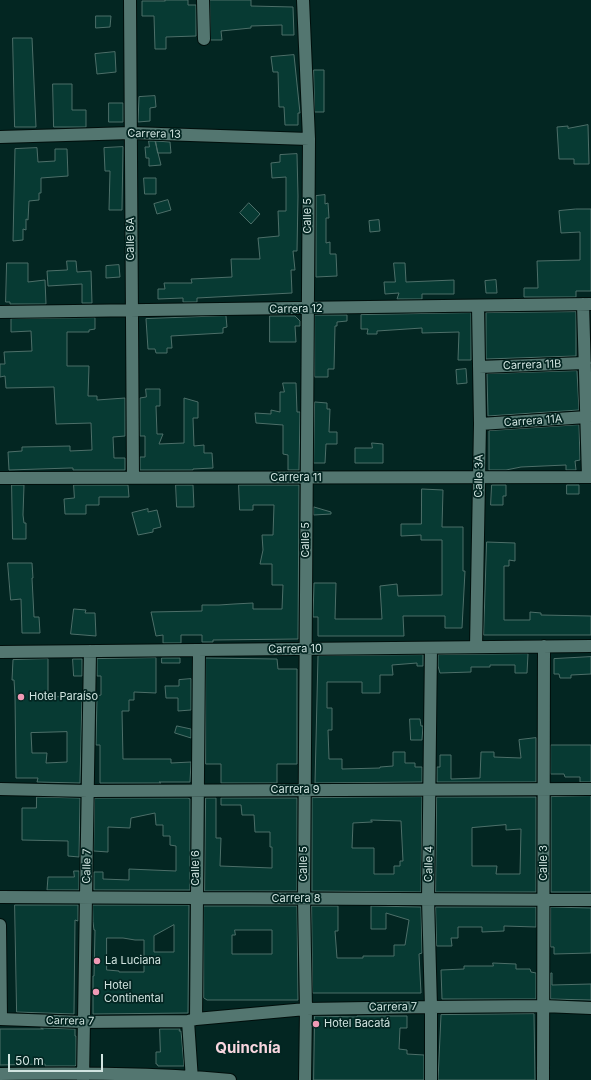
<!DOCTYPE html>
<html>
<head>
<meta charset="utf-8">
<style>
  body { margin:0 }
  #map { position:relative; width:591px; height:1080px; overflow:hidden; background:#032622; font-family:Inter,sans-serif }
  canvas { display:block }
  .scale { position:absolute; left:8px; top:1054px; width:95px; height:18px; box-sizing:border-box; border:2px solid #d1e4e0; border-top:0; padding-left:5px; font-size:12px; line-height:14px; white-space:nowrap; color:#d1e4e0; -webkit-text-stroke:3px #032622; paint-order:stroke }
</style>
</head>
<body>
<div id="map">
<canvas width="591" height="1080"></canvas>
<div class="scale">50 m</div>
</div>
<script>
const g = document.querySelector('canvas').getContext('2d');
g.lineJoin = 'round';
function fill(path, color) {
  g.fillStyle = color;
  g.fill(path, 'evenodd');
}
function strokePath(path, color, width, dash) {
  g.strokeStyle = color;
  g.lineWidth = width;
  g.lineCap = dash ? 'butt' : 'round';
  g.setLineDash(dash || []);
  g.stroke(path);
}
function drawText(font, color, halo, rows, align = 'center') {
  g.font = font + ' Inter,sans-serif';
  g.lineWidth = 3.5;
  g.setLineDash([]);
  g.textBaseline = 'middle';
  g.strokeStyle = halo;
  g.fillStyle = color;
  for (const [text, x, y, turn = 0] of rows) {
    g.save();
    g.translate(x, y);
    g.rotate((+turn || 0) * Math.PI / 180);
    g.textAlign = isNaN(turn) ? turn : align;
    if (halo) g.strokeText(text, 0, 0);
    g.fillText(text, 0, 0);
    g.restore();
  }
}
const building = new Path2D(`
  M 165,0 L 188,0 L 188,5 L 196,5 L 196,36 L 166,37 L 166,49 L 155,49 L 154,16 L 142,16 L 142,1 L 165,1 Z
  M 210,0 L 251,0 L 251,6 L 293,7 L 294,35 L 282,35 L 282,25 L 251,26 L 251,28 L 221,31 L 222,40 L 211,40 Z
  M 96,16 L 111,16 L 110,27 L 96,28 Z
  M 13,38 L 32,38 L 36,127 L 15,127 Z
  M 115,52 L 116,72 L 97,74 L 95,54 Z
  M 294,55 L 300,113 L 298,113 L 298,125 L 285,125 L 284,107 L 279,107 L 278,72 L 273,72 L 271,57 Z
  M 314,70 L 324,70 L 324,112 L 315,112 Z
  M 53,84 L 72,84 L 72,110 L 86,110 L 86,127 L 54,127 Z
  M 155,96 L 156,107 L 150,108 L 150,121 L 138,122 L 139,97 Z
  M 109,103 L 123,103 L 123,122 L 109,122 Z
  M 588,125 L 589,164 L 574,164 L 574,159 L 559,159 L 557,127 L 568,126 L 568,128 Z
  M 149,141 L 155,141 L 161,165 L 149,166 L 149,158 L 146,158 L 145,147 L 149,147 Z
  M 156,141 L 170,142 L 171,153 L 158,153 Z
  M 123,147 L 122,210 L 109,210 L 110,171 L 105,171 L 104,148 Z
  M 37,148 L 38,162 L 55,161 L 55,149 L 67,149 L 68,176 L 41,178 L 41,193 L 39,193 L 39,200 L 29,201 L 28,220 L 26,219 L 26,230 L 23,229 L 23,240 L 13,241 L 15,149 Z
  M 297,154 L 298,196 L 297,251 L 293,251 L 295,270 L 291,270 L 292,293 L 197,298 L 197,302 L 183,302 L 183,298 L 158,299 L 158,289 L 165,289 L 164,283 L 192,283 L 191,279 L 232,277 L 231,259 L 260,259 L 258,238 L 279,236 L 278,211 L 286,211 L 286,177 L 272,178 L 271,163 L 280,162 L 280,155 Z
  M 144,178 L 156,178 L 156,194 L 145,194 Z
  M 325,195 L 325,204 L 328,203 L 329,218 L 326,218 L 326,243 L 330,242 L 330,254 L 336,254 L 337,276 L 316,277 L 316,196 Z
  M 168,200 L 171,210 L 157,214 L 154,204 Z
  M 249,203 L 260,214 L 251,224 L 240,213 Z
  M 576,209 L 591,209 L 591,291 L 576,291 L 576,297 L 524,297 L 524,288 L 538,288 L 537,261 L 580,260 L 580,232 L 561,233 L 559,211 Z
  M 379,220 L 380,231 L 370,232 L 369,221 Z
  M 67,261 L 76,261 L 77,272 L 91,271 L 92,303 L 82,303 L 82,284 L 48,286 L 47,271 L 67,270 Z
  M 7,263 L 28,263 L 28,282 L 45,280 L 46,304 L 10,304 L 10,302 L 6,302 Z
  M 394,263 L 405,263 L 406,282 L 454,280 L 454,294 L 422,294 L 422,299 L 397,299 L 399,293 L 385,294 L 384,282 L 395,282 Z
  M 119,265 L 120,277 L 106,278 L 106,266 Z
  M 496,280 L 497,293 L 486,293 L 485,281 Z
  M 576,312 L 576,356 L 486,359 L 486,313 Z
  M 471,313 L 471,360 L 458,360 L 459,332 L 422,333 L 422,328 L 377,331 L 377,334 L 367,334 L 368,329 L 361,329 L 361,315 Z
  M 315,315 L 347,315 L 347,321 L 337,322 L 337,326 L 335,326 L 334,369 L 328,369 L 328,377 L 315,377 Z
  M 226,316 L 227,327 L 223,328 L 223,333 L 171,336 L 172,348 L 167,348 L 167,353 L 156,353 L 155,349 L 148,349 L 146,319 Z
  M 270,316 L 295,316 L 300,321 L 300,326 L 295,326 L 296,342 L 270,342 Z
  M 95,318 L 95,329 L 89,330 L 89,332 L 67,332 L 67,366 L 89,366 L 88,396 L 97,396 L 97,400 L 125,398 L 125,436 L 113,437 L 114,458 L 125,458 L 125,470 L 73,470 L 73,468 L 70,468 L 9,470 L 8,452 L 22,451 L 22,447 L 70,446 L 70,451 L 92,450 L 91,423 L 56,424 L 54,387 L 6,388 L 5,376 L 0,377 L 0,364 L 5,364 L 4,352 L 32,351 L 31,331 L 11,332 L 11,319 Z
  M 466,369 L 467,383 L 457,384 L 456,370 Z
  M 577,371 L 579,410 L 488,416 L 487,374 Z
  M 283,383 L 296,383 L 297,412 L 300,412 L 299,470 L 288,470 L 288,455 L 283,454 L 283,425 L 256,423 L 255,413 L 271,414 L 271,410 L 280,412 L 280,392 L 284,392 Z
  M 146,389 L 160,389 L 160,406 L 156,406 L 157,434 L 163,434 L 159,444 L 184,443 L 184,398 L 198,402 L 198,418 L 193,418 L 194,446 L 204,445 L 204,453 L 212,453 L 213,468 L 193,469 L 193,470 L 140,470 L 140,457 L 145,457 L 145,436 L 140,436 L 140,398 L 146,397 Z
  M 315,402 L 327,403 L 327,409 L 330,409 L 329,432 L 337,432 L 337,444 L 326,444 L 325,463 L 314,463 Z
  M 579,425 L 580,460 L 575,461 L 576,470 L 566,470 L 566,465 L 521,467 L 506,470 L 489,470 L 489,431 Z
  M 372,443 L 383,444 L 383,463 L 355,463 L 355,448 L 372,448 Z
  M 12,485 L 24,485 L 23,515 L 24,523 L 26,523 L 26,539 L 13,539 Z
  M 74,485 L 128,485 L 129,497 L 99,497 L 99,505 L 86,505 L 86,514 L 65,514 L 64,499 L 74,498 Z
  M 176,485 L 193,485 L 194,507 L 177,507 Z
  M 239,485 L 299,485 L 298,639 L 213,640 L 213,642 L 202,642 L 202,635 L 181,635 L 181,643 L 163,643 L 163,635 L 156,636 L 151,612 L 202,611 L 202,605 L 219,605 L 234,604 L 253,603 L 253,609 L 282,609 L 283,585 L 272,585 L 272,564 L 260,564 L 263,550 L 262,535 L 273,535 L 274,505 L 253,505 L 253,510 L 240,510 Z
  M 492,485 L 506,485 L 506,496 L 503,496 L 503,505 L 491,505 Z
  M 567,485 L 579,485 L 579,494 L 567,494 Z
  M 422,489 L 443,490 L 442,527 L 463,527 L 463,571 L 465,571 L 462,628 L 445,628 L 445,616 L 403,616 L 404,636 L 318,636 L 318,617 L 313,617 L 314,583 L 336,583 L 335,619 L 382,619 L 380,586 L 397,584 L 398,596 L 442,595 L 442,540 L 421,540 L 421,535 L 401,536 L 401,524 L 421,524 Z
  M 314,507 L 331,512 L 331,514 L 314,515 Z
  M 148,509 L 148,512 L 157,510 L 161,527 L 153,529 L 153,532 L 138,535 L 132,513 Z
  M 487,542 L 515,543 L 515,561 L 509,560 L 509,566 L 504,566 L 504,620 L 530,620 L 530,612 L 541,613 L 541,615 L 591,616 L 591,635 L 484,635 Z
  M 8,563 L 32,563 L 33,578 L 32,578 L 34,617 L 39,617 L 40,633 L 22,633 L 21,599 L 11,600 Z
  M 74,609 L 86,610 L 85,613 L 95,613 L 96,636 L 71,634 Z
  M 528,654 L 527,673 L 515,673 L 515,665 L 490,665 L 490,667 L 471,667 L 471,672 L 440,673 L 438,666 L 438,655 Z
  M 423,655 L 423,666 L 417,666 L 417,663 L 392,665 L 393,675 L 380,675 L 380,693 L 362,693 L 362,682 L 327,682 L 327,708 L 332,708 L 332,730 L 328,730 L 329,759 L 342,759 L 342,769 L 380,768 L 380,767 L 393,766 L 393,752 L 405,752 L 405,763 L 415,763 L 415,767 L 422,767 L 422,782 L 315,783 L 318,656 Z
  M 591,657 L 591,674 L 571,675 L 571,678 L 560,678 L 559,674 L 554,674 L 554,659 Z
  M 156,658 L 156,693 L 134,692 L 134,700 L 129,700 L 129,711 L 122,711 L 123,759 L 171,759 L 171,763 L 191,762 L 190,782 L 159,782 L 161,783 L 100,783 L 100,745 L 96,745 L 97,696 L 101,695 L 101,676 L 97,676 L 97,659 Z
  M 162,658 L 180,658 L 180,663 L 162,663 Z
  M 206,658 L 277,659 L 278,669 L 297,669 L 297,764 L 277,764 L 277,783 L 221,783 L 221,764 L 206,764 Z
  M 48,659 L 48,697 L 82,696 L 80,783 L 37,782 L 38,778 L 16,778 L 15,696 L 14,680 L 12,680 L 13,660 ZM 67,732 L 67,762 L 46,763 L 47,753 L 32,753 L 31,733 Z
  M 73,659 L 82,659 L 82,676 L 74,676 Z
  M 191,679 L 191,710 L 178,711 L 178,698 L 166,698 L 165,686 L 179,686 L 179,680 Z
  M 410,719 L 420,719 L 421,726 L 423,726 L 422,740 L 411,740 Z
  M 177,726 L 191,729 L 191,738 L 175,733 Z
  M 536,738 L 536,782 L 437,782 L 437,767 L 440,767 L 440,755 L 451,755 L 451,779 L 480,778 L 481,752 L 494,752 L 494,757 L 521,758 L 519,740 Z
  M 551,745 L 591,745 L 591,782 L 580,782 L 580,777 L 565,777 L 564,774 L 551,774 Z
  M 591,796 L 591,892 L 551,892 L 551,797 Z
  M 37,797 L 80,798 L 79,857 L 68,856 L 68,841 L 22,840 L 22,808 L 36,808 Z
  M 422,797 L 421,892 L 312,891 L 312,798 ZM 371,820 L 401,821 L 403,861 L 400,861 L 400,866 L 394,866 L 394,874 L 374,874 L 374,848 L 352,848 L 353,823 L 372,822 Z
  M 437,797 L 536,797 L 536,892 L 436,892 ZM 506,825 L 506,830 L 521,829 L 520,874 L 496,874 L 497,866 L 472,866 L 472,828 Z
  M 95,798 L 188,798 L 190,799 L 190,890 L 94,890 L 94,872 L 103,872 L 103,879 L 129,880 L 129,869 L 176,871 L 176,846 L 170,845 L 170,836 L 163,836 L 163,825 L 156,825 L 155,813 L 131,818 L 130,828 L 108,827 L 108,852 L 94,851 Z
  M 206,798 L 216,798 L 216,838 L 221,838 L 220,866 L 272,868 L 272,847 L 270,847 L 270,832 L 255,832 L 254,815 L 242,815 L 241,805 L 221,805 L 221,798 L 297,798 L 297,891 L 205,891 Z
  M 74,871 L 79,871 L 79,890 L 47,890 L 48,877 L 74,877 Z
  M 15,905 L 78,905 L 78,921 L 75,920 L 74,1014 L 17,1012 Z
  M 93,905 L 189,905 L 188,1013 L 93,1014 L 93,976 L 94,976 L 95,930 L 94,930 L 93,922 ZM 174,925 L 174,952 L 154,952 L 154,936 ZM 107,938 L 123,938 L 135,940 L 144,940 L 144,972 L 119,972 L 119,971 L 107,970 Z
  M 204,906 L 297,906 L 298,1000 L 207,1000 L 204,998 ZM 235,930 L 272,930 L 272,954 L 232,954 L 232,935 L 235,935 Z
  M 312,906 L 338,906 L 338,931 L 335,931 L 337,958 L 363,958 L 363,956 L 394,956 L 394,945 L 405,945 L 409,920 L 386,913 L 386,929 L 371,929 L 371,906 L 421,907 L 422,953 L 419,954 L 421,993 L 313,993 Z
  M 436,907 L 536,907 L 536,927 L 504,926 L 504,931 L 482,932 L 482,927 L 458,927 L 458,938 L 451,938 L 452,946 L 437,946 Z
  M 551,907 L 591,908 L 591,953 L 554,954 L 554,947 L 551,947 Z
  M 493,963 L 516,964 L 516,969 L 530,969 L 531,972 L 536,973 L 536,999 L 442,999 L 441,970 L 464,969 L 464,966 L 493,966 Z
  M 551,973 L 552,973 L 552,985 L 591,984 L 591,1000 L 551,999 Z
  M 534,1014 L 535,1080 L 438,1080 L 441,1015 Z
  M 315,1016 L 357,1017 L 357,1016 L 407,1016 L 407,1028 L 400,1028 L 399,1049 L 407,1050 L 407,1054 L 424,1055 L 424,1080 L 314,1080 Z
  M 41,1028 L 75,1029 L 75,1036 L 76,1036 L 76,1065 L 75,1066 L 45,1066 L 45,1064 L 0,1065 L 0,1029 L 43,1029 Z
  M 160,1029 L 180,1029 L 179,1031 L 181,1031 L 184,1066 L 158,1066 L 157,1064 L 156,1064 L 156,1052 L 160,1052 Z`);
fill(building, '#073a33');
strokePath(building, '#4d6f69', 1);
const minor = new Path2D(`
  M 130,0 L 133,478
  M 203,0 L 204,39
  M 303,0 L 309,139 L 304,899 L 306,1009 L 305,1080
  M 0,137 L 131,133 L 309,139
  M 583,304 L 588,477
  M 0,312 L 591,304
  M 479,367 L 585,363
  M 480,424 L 587,417
  M 0,478 L 591,477
  M 476,647 L 480,424 L 478,306
  M 0,652 L 591,646
  M 0,789 L 88,791 L 591,789
  M 0,897 L 591,900
  M 0,925 L 1,1019
  M 0,1019 L 83,1022 L 188,1021
  M 196,1019 L 306,1009 L 431,1007 L 543,1006 L 591,1008
  M 0,1074 C 77,1073 154,1073 230,1080
  M 83,1080 L 90,651
  M 192,1080 L 188,1021 L 196,1019 L 199,650
  M 431,1080 L 431,1007 L 428,899 L 431,648
  M 543,1080 L 544,646`);
strokePath(minor, '#000e0b', 14);
strokePath(minor, '#537670', 12);
for (const [x, y, r, color] of [
  [21,697,4,"#f09ab5"],
  [97,961,4,"#f09ab5"],
  [96,992,4,"#f09ab5"],
  [316,1024,4,"#f09ab5"]
]) {
  const dot = new Path2D();
  dot.arc(x, y, r, 0, 2 * Math.PI);
  g.fillStyle = color;
  g.fill(dot);
  strokePath(dot, '#032622', 1.5);
}
drawText('11px', '#d1e4e0', '#032622', [
  ["Carrera 13",154,134,1],
  ["Calle 5",308,216,-90],
  ["Calle 6A",131,239,-90],
  ["Carrera 12",296,309,-1],
  ["Carrera 11B",532,365,-2],
  ["Carrera 11A",533,421,-4],
  ["Calle 3A",479,476,-89],
  ["Carrera 11",296,478],
  ["Calle 5",306,540,-90],
  ["Carrera 10",295,649,-1],
  ["Carrera 9",295,790],
  ["Calle 3",544,863,-90],
  ["Calle 5",304,864,-90],
  ["Calle 4",429,864,-89],
  ["Calle 7",87,866,-89],
  ["Calle 6",196,868,-90],
  ["Carrera 8",296,899],
  ["Carrera 7",393,1007,-1],
  ["Carrera 7",70,1021,1]
]);
drawText('11px', '#d1e4e0', '#032622', [
  ["Hotel Paraíso",29,697],
  ["La Luciana",105,961],
  ["Hotel",104,986],
  ["Continental",104,999],
  ["Hotel Bacatá",324,1024]
], 'left');
drawText('bold 15px', '#f8d6df', '#032622', [
  ["Quinchía",248,1048]
]);
</script>
</body>
</html>
